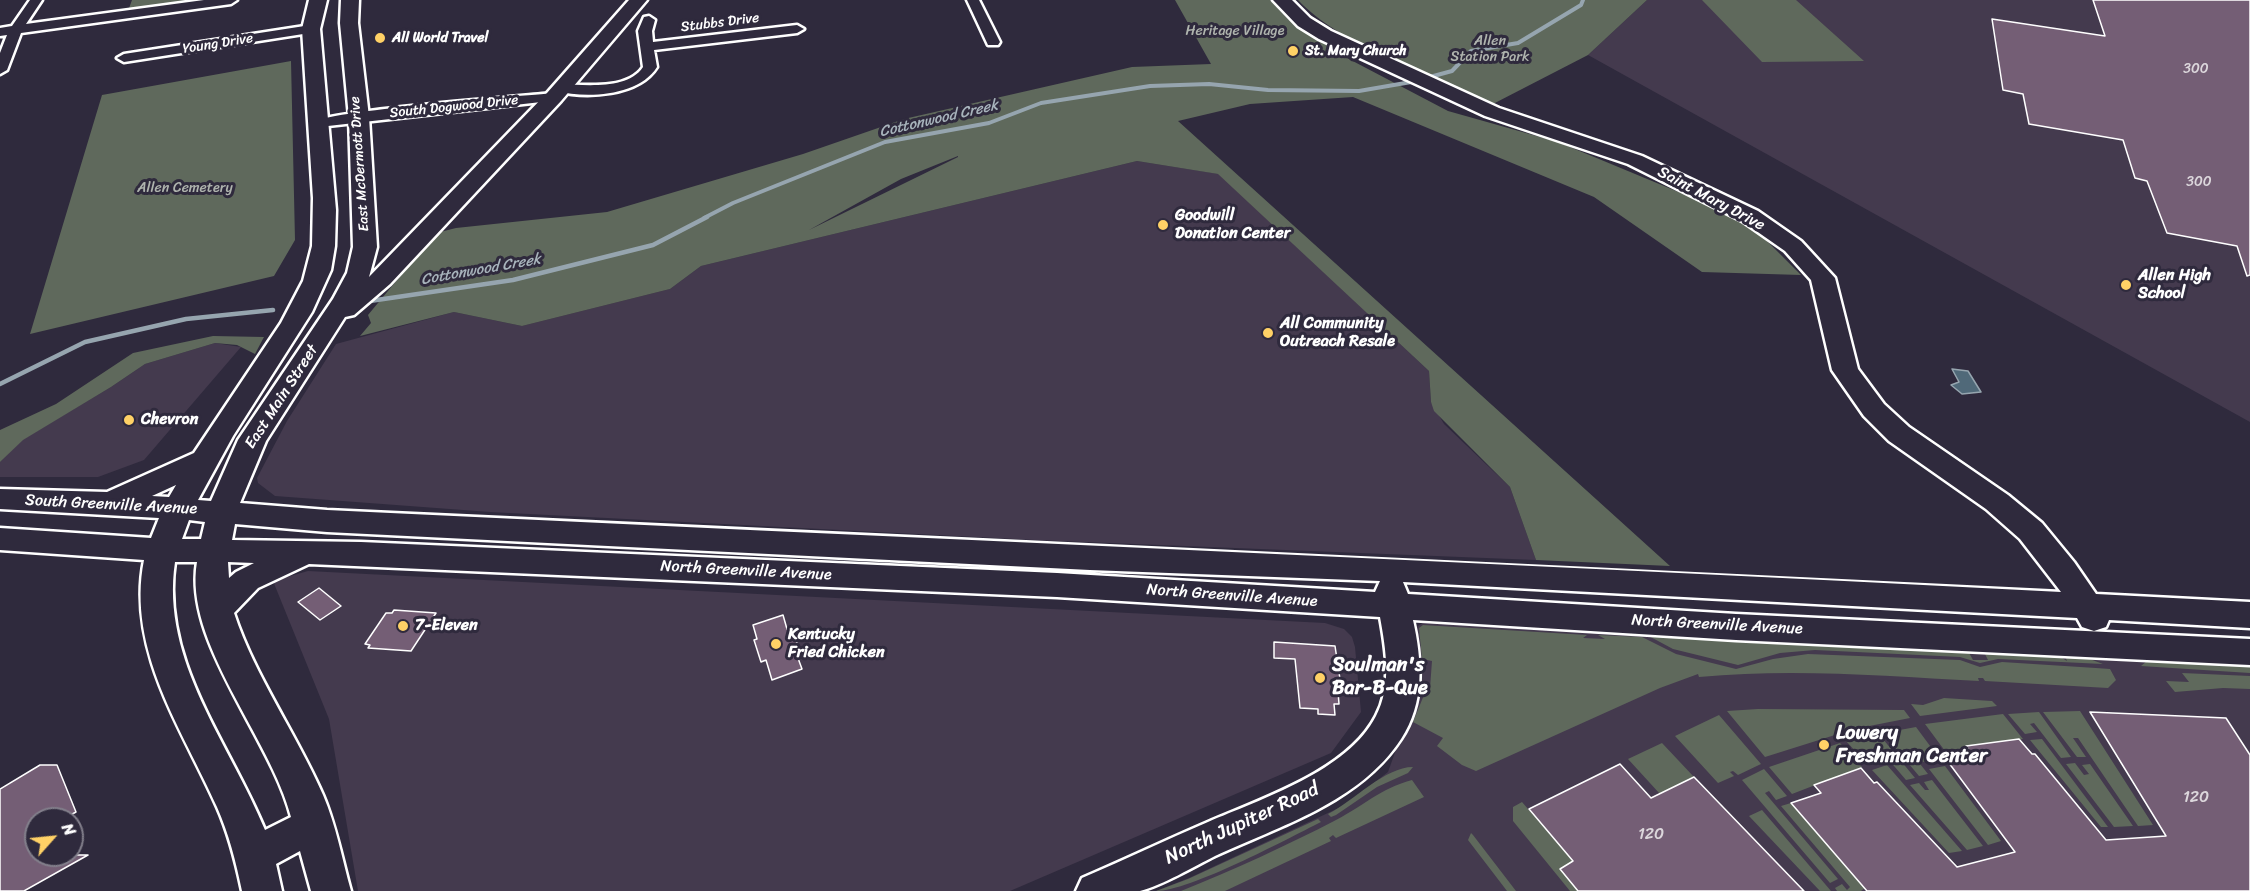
<!DOCTYPE html>
<html>
<head>
<meta charset="utf-8">
<style>
  body { margin:0 }
  #map { position:relative; width:2250px; height:891px; overflow:hidden; background:#2f2a3d; font-family:Sriracha,sans-serif }
  canvas { display:block }
  .north { position:absolute; left:24px; top:807px; width:60px; height:60px; box-sizing:border-box; background:#2f2a3d; border:2px solid #827f8b; border-radius:50%; rotate:63deg; font-size:16px; font-weight:700; line-height:24px; text-align:center; color:#fff }
  .north::after { content:''; display:block; margin:auto; width:21px; height:27px; background:#ffd166; clip-path:polygon(50% 0,100% 100%,50% 72%,0 100%) }
</style>
</head>
<body>
<div id="map">
<canvas width="2250" height="891"></canvas>
<div class="north">N</div>
</div>
<script>
const g = document.querySelector('canvas').getContext('2d');
g.lineJoin = 'round';
function fill(path, color) {
  g.fillStyle = color;
  g.fill(path, 'evenodd');
}
function strokePath(path, color, width, dash) {
  g.strokeStyle = color;
  g.lineWidth = width;
  g.lineCap = dash ? 'butt' : 'round';
  g.setLineDash(dash || []);
  g.stroke(path);
}
function drawText(font, color, halo, rows, align = 'center') {
  g.font = font + ' Sriracha,sans-serif';
  g.lineWidth = 6;
  g.setLineDash([]);
  g.textBaseline = 'middle';
  g.strokeStyle = halo;
  g.fillStyle = color;
  for (const [text, x, y, turn = 0] of rows) {
    g.save();
    g.translate(x, y);
    g.rotate((+turn || 0) * Math.PI / 180);
    g.textAlign = isNaN(turn) ? turn : align;
    if (halo) g.strokeText(text, 0, 0);
    g.fillText(text, 0, 0);
    g.restore();
  }
}
fill(new Path2D(`
  M 1647,0 L 2250,0 L 2250,422 L 1588,55 Z
  M 1137,161 L 1219,174 L 1429,371 L 1431,402 L 1444,424 L 1510,487 L 1536,560 L 1034,540 L 490,512 L 275,496 L 258,483 L 257,478 L 287,421 L 336,344 L 454,312 L 522,326 L 670,289 L 701,266 Z
  M 215,343 L 241,347 L 144,460 L 98,477 L 0,477 L 0,462 L 22,440 L 111,387 L 145,364 Z
  M 308,571 L 1325,623 L 1344,629 L 1352,637 L 1355,647 L 1361,712 L 1331,753 L 1010,891 L 358,891 L 329,719 L 273,581 Z
  M 1424,622 L 2250,666 L 2250,891 L 1156,891 L 1189,878 L 1345,805 L 1388,772 L 1407,719 L 1412,630 Z`), '#443a4e');
fill(new Path2D(`
  M 132,0 L 210,0 L 128,11 Z
  M 1175,0 L 1270,0 L 1288,19 L 1347,58 L 1448,111 L 1558,142 L 1693,198 L 1756,230 L 1801,275 L 1702,272 L 1594,197 L 1353,97 L 1250,104 L 1178,121 L 1670,566 L 1536,560 L 1510,487 L 1434,411 L 1431,402 L 1429,371 L 1218,174 L 1137,161 L 701,266 L 670,289 L 522,326 L 454,312 L 360,336 L 371,323 L 368,315 L 436,233 L 456,228 L 607,212 L 803,154 L 904,119 L 1132,67 L 1211,64 ZM 958,156 L 958,157 L 809,230 L 901,179 Z
  M 1298,0 L 1647,0 L 1588,55 L 1491,105 C 1434,78 1340,45 1298,0 Z
  M 1702,0 L 1796,0 L 1864,61 L 1762,62 Z
  M 291,61 L 295,240 L 274,276 L 30,334 L 102,95 Z
  M 213,336 L 264,337 L 255,354 L 237,345 L 215,343 L 145,364 L 111,387 L 23,440 L 0,462 L 0,430 L 56,404 L 133,353 Z
  M 1423,625 L 1587,635 L 1583,638 L 1605,639 L 1598,635 L 1642,637 L 1676,654 L 1736,669 L 1773,659 L 1808,654 L 1960,660 L 1980,667 L 2002,662 L 2096,668 L 2110,669 L 2116,680 L 2108,688 L 1985,681 L 1983,678 L 1978,678 L 1979,681 C 1887,676 1792,668 1699,677 L 1698,674 L 1660,688 L 1476,771 L 1462,765 L 1437,746 L 1443,738 L 1413,722 L 1426,690 L 1430,688 L 1432,661 L 1422,659 L 1419,628 Z
  M 1645,634 L 1968,651 L 1973,660 L 1988,660 L 1984,652 L 2059,656 L 2067,661 L 2065,656 L 2087,658 L 2103,664 L 1998,659 L 1980,663 L 1960,657 L 1815,650 L 1780,653 L 1738,665 L 1673,649 Z
  M 2147,661 L 2250,666 L 2250,673 L 2141,666 Z
  M 2182,673 L 2250,676 L 2250,689 L 2223,688 L 2175,692 L 2166,681 L 2189,682 Z
  M 1944,698 L 1992,701 L 1997,706 L 1920,716 L 1911,704 L 1923,705 Z
  M 1758,709 L 1904,710 L 1910,718 L 1854,729 L 1765,757 L 1727,711 Z
  M 2080,711 L 2153,825 L 2138,826 L 2078,738 L 2073,738 L 2086,757 L 2077,757 L 2043,712 Z
  M 2039,712 L 2071,757 L 2061,758 L 2034,723 L 2030,724 L 2037,732 L 2025,734 L 2008,714 Z
  M 2003,714 L 2023,739 L 1945,751 L 1925,724 Z
  M 1719,715 L 1761,764 L 1738,775 L 1733,771 L 1730,772 L 1734,776 L 1718,783 L 1675,736 Z
  M 1916,727 L 1939,758 L 1923,762 L 1917,754 L 1913,755 L 1928,774 L 1919,776 L 1883,733 Z
  M 1878,733 L 1915,778 L 1906,780 L 1877,746 L 1873,748 L 1881,758 L 1866,763 L 1846,741 Z
  M 2042,739 L 2108,827 L 2101,827 L 2030,740 Z
  M 1662,743 L 1694,777 L 1660,794 L 1628,759 Z
  M 1840,743 L 1862,767 L 1792,794 L 1769,767 Z
  M 2075,763 L 2084,775 L 2089,774 L 2082,765 L 2090,764 L 2133,826 L 2114,827 L 2066,764 Z
  M 1887,765 L 1962,851 L 1949,853 L 1872,770 Z
  M 1945,766 L 2001,841 L 1988,845 L 1929,769 Z
  M 1413,767 L 1408,773 L 1377,787 L 1336,815 L 1331,817 L 1328,814 C 1355,800 1385,767 1413,767 Z
  M 1764,769 L 1787,796 L 1776,800 L 1769,791 L 1765,793 L 1838,879 L 1830,883 L 1742,780 Z
  M 1412,780 L 1424,797 L 1336,838 L 1333,835 L 1329,838 L 1331,841 L 1225,891 L 1181,891 C 1233,870 1286,846 1336,820 C 1365,805 1379,789 1412,780 Z
  M 1932,780 L 1983,846 L 1967,850 L 1910,785 L 1919,783 L 1925,790 L 1929,790 L 1924,782 Z
  M 1522,802 L 1573,861 L 1578,891 L 1570,891 L 1513,821 L 1513,807 Z
  M 1791,803 L 1865,888 L 1861,891 L 1837,891 L 1835,888 L 1842,884 L 1847,890 L 1850,887 L 1781,806 Z
  M 1762,810 L 1831,891 L 1820,891 L 1749,816 Z
  M 1318,819 L 1321,822 C 1285,840 1190,891 1156,891 L 1188,879 Z
  M 1471,833 L 1473,835 L 1516,891 L 1507,891 L 1468,840 Z`), '#5f695c');
const water = new Path2D(`
  M 1952,369 L 1968,371 L 1981,392 L 1962,394 L 1951,385 L 1959,382 Z`);
fill(water, '#506979');
strokePath(water, '#96a5af', 1.5);
strokePath(new Path2D(`
  M 1426,78 L 1452,71 L 1471,51 L 1518,43 L 1581,5 L 1583,0
  M 704,218 L 733,203 L 885,142 L 989,123 L 1041,103 L 1150,86 L 1209,84 L 1268,90 L 1359,91 L 1417,81`), '#96a5af', 4);
strokePath(new Path2D(`
  M 370,301 L 513,280 L 653,245 L 707,217
  M 0,384 L 85,342 L 186,319 L 273,310`), '#96a5af', 4.5);
const building = new Path2D(`
  M 2093,0 L 2250,0 L 2250,275 L 2247,276 L 2237,246 L 2167,233 L 2147,181 L 2135,178 L 2123,140 L 2029,124 L 2023,94 L 2003,90 L 1992,19 L 2105,36 Z
  M 319,588 L 341,606 L 320,620 L 298,602 Z
  M 394,610 L 436,613 L 411,651 L 368,648 L 370,645 L 365,644 L 386,613 L 392,613 Z
  M 783,615 L 787,629 L 791,627 L 799,649 L 795,650 L 802,669 L 772,680 L 766,660 L 761,662 L 754,640 L 757,639 L 753,625 Z
  M 1274,642 L 1335,646 L 1340,679 L 1337,679 L 1339,704 L 1334,704 L 1335,715 L 1318,714 L 1318,709 L 1300,708 L 1295,659 L 1274,658 Z
  M 2090,712 L 2226,718 L 2250,755 L 2250,891 L 1867,891 L 1791,803 L 1821,793 L 1814,785 L 1861,768 L 1874,783 L 1877,782 L 1957,867 L 2015,852 L 1946,759 L 1973,755 L 1966,746 L 2019,739 L 2032,754 L 2035,754 L 2106,840 L 2166,836 Z
  M 1620,764 L 1651,798 L 1694,777 L 1804,891 L 1578,891 L 1560,869 L 1573,861 L 1529,809 Z
  M 40,765 L 57,765 L 76,812 L 63,819 L 36,819 L 36,855 L 88,855 L 24,891 L 0,891 L 0,789 Z`);
fill(building, '#745e75');
strokePath(building, '#fff', 1.5);
const street = new Path2D(`
  M 30,0 L 42,0 L 26,24 L 204,0 L 237,0 L 231,4 L 21,33 L 7,70 L 0,74 L 0,53 L 7,35 L 0,36 L 0,28 L 12,26 Z
  M 967,0 L 979,0 L 1000,42 L 998,45 L 988,45 Z
  M 649,16 L 655,20 L 652,31 L 653,42 L 797,25 L 804,29 L 797,33 L 654,50 L 657,67 C 639,96 587,99 556,91 L 556,85 L 561,84 C 585,85 628,90 643,67 L 638,31 L 644,17 Z
  M 311,25 L 316,26 L 316,32 L 124,62 L 117,58 L 124,54 Z
  M 554,93 L 561,97 L 559,100 L 319,127 L 312,123 C 322,111 523,96 554,93 Z`);
const secondary = new Path2D(`
  M 309,0 L 327,0 L 320,29 L 336,210 L 335,246 L 331,270 L 312,312 L 233,436 L 198,500 L 211,501 L 238,440 L 333,299 L 347,273 L 353,247 L 349,117 L 340,23 L 341,0 L 359,0 L 358,23 L 369,117 L 377,247 L 369,277 L 547,93 L 629,0 L 647,0 L 561,101 L 390,284 L 354,315 L 345,317 L 266,441 L 240,503 L 327,510 C 905,538 1483,562 2061,592 L 2020,539 L 1986,509 L 1889,441 L 1864,416 L 1832,370 L 1811,280 L 1785,251 L 1742,221 L 1628,164 L 1485,116 L 1319,39 L 1298,26 L 1273,0 L 1292,0 L 1310,18 L 1331,31 L 1499,108 L 1642,156 L 1758,211 L 1801,241 L 1835,278 L 1858,369 L 1884,404 L 1909,427 L 2008,495 L 2042,523 L 2074,562 L 2096,594 L 2250,602 L 2250,628 L 2109,620 L 2106,627 L 2094,631 L 2082,627 L 2077,618 L 1403,582 L 1408,594 L 1736,614 L 2250,639 L 2250,665 L 1736,640 L 1413,620 C 1422,661 1425,702 1401,739 C 1360,802 1280,826 1215,856 C 1193,867 1163,885 1140,891 C 1121,891 1096,891 1076,891 L 1082,878 C 1124,860 1166,840 1208,822 C 1261,799 1348,771 1376,716 C 1392,686 1386,650 1380,617 L 1057,597 L 309,564 L 258,588 L 234,613 C 255,677 296,733 323,795 C 336,825 342,859 351,891 L 311,891 L 300,851 L 276,864 L 282,891 L 242,891 C 236,862 229,834 217,807 C 183,730 126,650 144,560 L 0,550 L 0,528 L 151,538 L 159,518 L 0,509 L 0,489 L 107,492 L 194,453 L 281,323 L 303,281 L 312,246 L 313,198 L 302,29 ZM 176,485 L 169,497 L 152,496 ZM 189,520 L 205,522 L 201,539 L 182,539 ZM 235,524 L 327,532 L 1090,570 L 1380,581 L 1375,592 L 1057,573 L 361,542 L 232,540 ZM 175,562 L 197,562 C 183,642 271,738 291,817 L 265,830 C 230,744 160,661 175,562 ZM 228,562 L 254,563 L 236,572 L 229,578 Z`);
strokePath(street, '#fff', 5);
strokePath(secondary, '#fff', 5);
fill(street, '#2f2a3d');
fill(secondary, '#2f2a3d');
for (const [x, y, r, color] of [
  [380,38,6,"#ffd166"],
  [1293,51,6,"#ffd166"],
  [1163,225,6,"#ffd166"],
  [2126,285,6,"#ffd166"],
  [1268,333,6,"#ffd166"],
  [129,420,6,"#ffd166"],
  [403,626,6,"#ffd166"],
  [776,644,6,"#ffd166"],
  [1320,678,6,"#ffd166"],
  [1824,745,6,"#ffd166"]
]) {
  const dot = new Path2D();
  dot.arc(x, y, r, 0, 2 * Math.PI);
  g.fillStyle = color;
  g.fill(dot);
  strokePath(dot, '#2f2a3d', 2);
}
drawText('14px', '#fff', '#2f2a3d', [
  ["Stubbs Drive",720,23,-7],
  ["Young Drive",218,44,-9],
  ["South Dogwood Drive",454,107,-6],
  ["East McDermott Drive",360,164,-94]
]);
drawText('14px', '#afb4ae', '#2f2a3d', [
  ["Heritage Village",1235,31],
  ["Allen",1490,41],
  ["Station Park",1490,57],
  ["Allen Cemetery",185,188]
]);
drawText('bold 14px', '#fff', '#2f2a3d', [
  ["All World Travel",392,38],
  ["St. Mary Church",1305,51]
], 'left');
drawText('14px', '#dcd7dc', null, [
  ["300",2196,69],
  ["300",2199,182]
]);
drawText('italic 15px', '#a8b4bc', '#2f2a3d', [
  ["Cottonwood Creek",939,119,-13],
  ["Cottonwood Creek",481,270,-10]
]);
drawText('16px', '#fff', '#2f2a3d', [
  ["Saint Mary Drive",1711,199,28],
  ["East Main Street",282,397,-57],
  ["South Greenville Avenue",111,505,3],
  ["North Greenville Avenue",746,571,3],
  ["North Greenville Avenue",1232,596,4],
  ["North Greenville Avenue",1717,625,3]
]);
drawText('bold 16px', '#fff', '#2f2a3d', [
  ["Goodwill",1175,216],
  ["Donation Center",1175,234],
  ["Allen High",2138,276],
  ["School",2138,294],
  ["All Community",1280,324],
  ["Outreach Resale",1280,342],
  ["Chevron",141,420],
  ["7-Eleven",415,626],
  ["Kentucky",788,635],
  ["Fried Chicken",788,653]
], 'left');
drawText('16px', '#dcd7dc', null, [
  ["120",2196,798],
  ["120",1651,835]
]);
drawText('bold 20px', '#fff', '#2f2a3d', [
  ["Soulman's",1332,666],
  ["Bar-B-Que",1332,689],
  ["Lowery",1836,734],
  ["Freshman Center",1836,757]
], 'left');
drawText('20px', '#fff', '#2f2a3d', [
  ["North Jupiter Road",1242,824,-25]
]);
</script>
</body>
</html>
